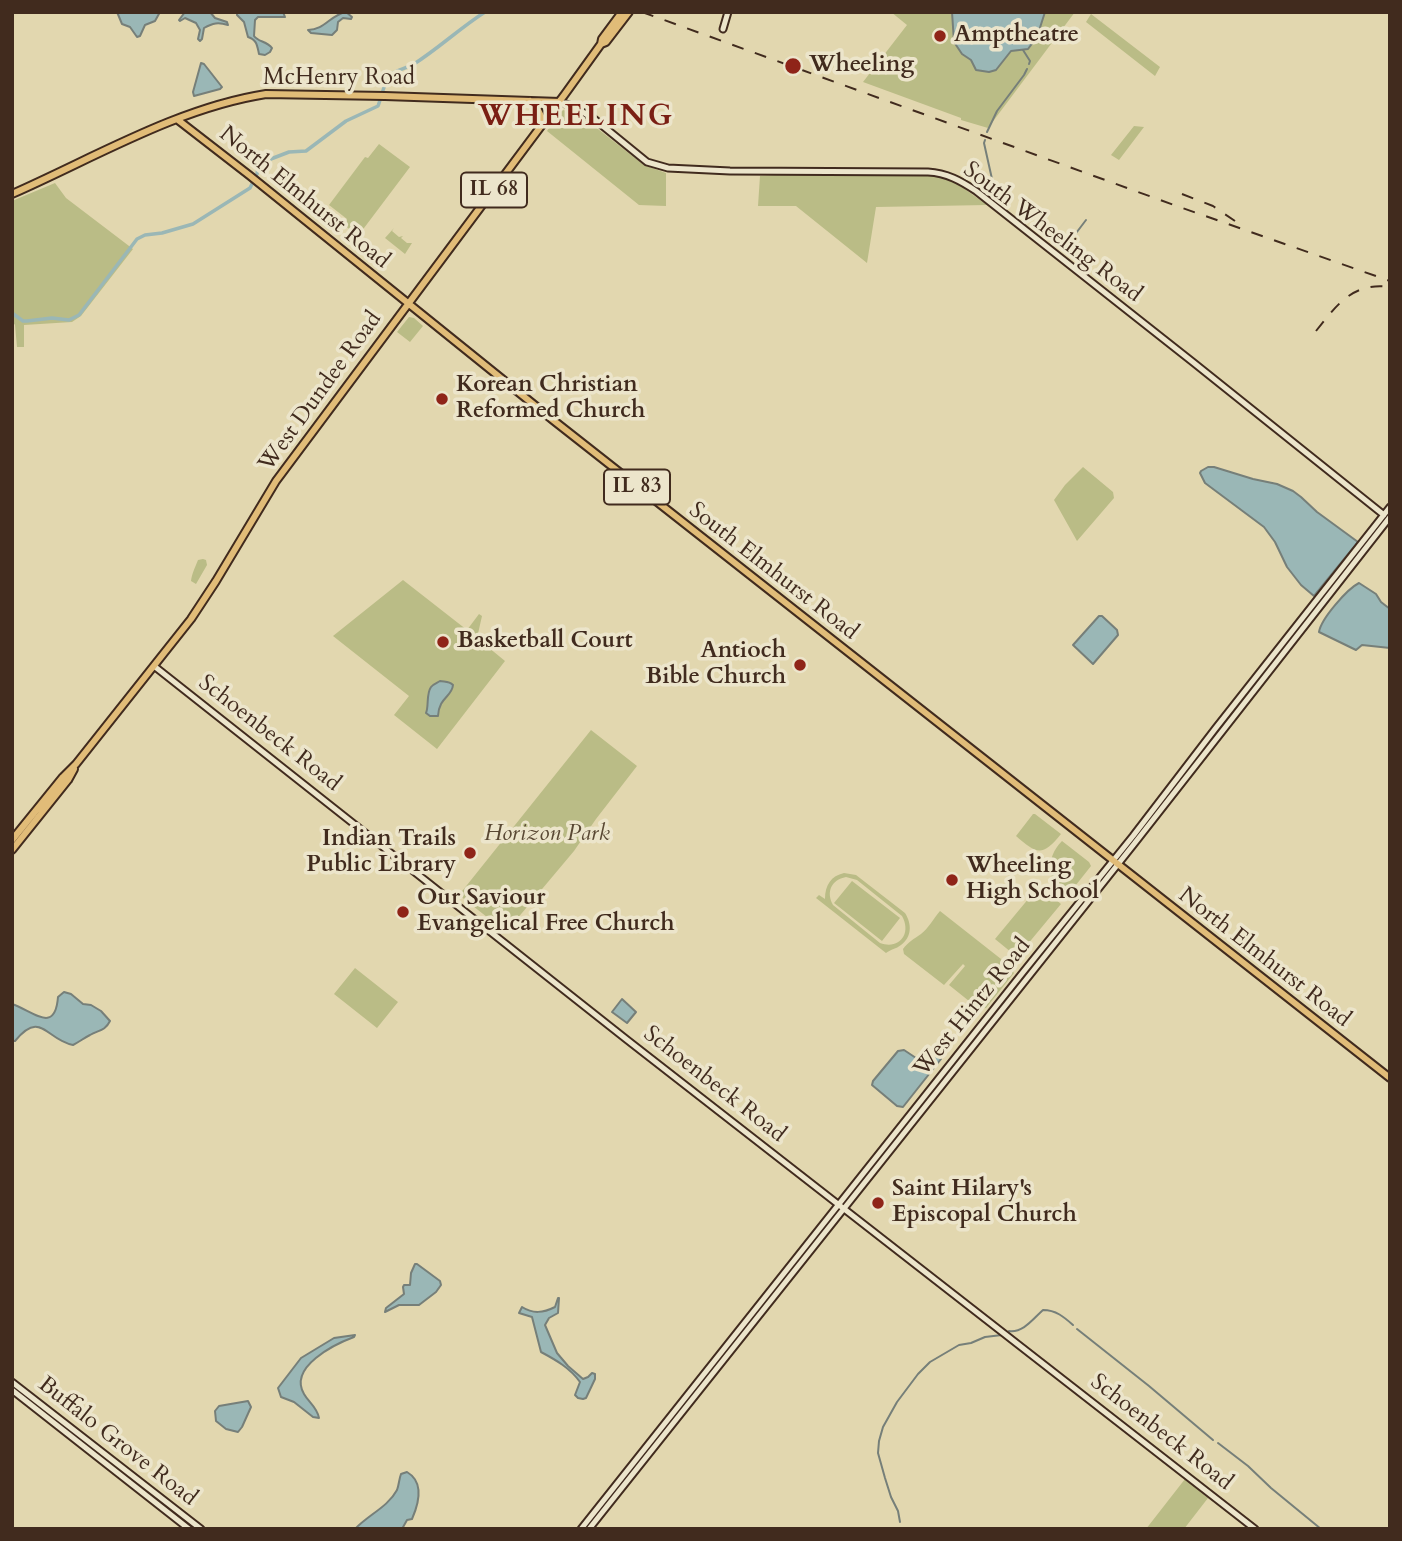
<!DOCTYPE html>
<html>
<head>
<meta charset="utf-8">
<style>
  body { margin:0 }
  #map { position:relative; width:1402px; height:1541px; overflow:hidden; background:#e2d7af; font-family:Cardo,serif }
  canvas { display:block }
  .frame { position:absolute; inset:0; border:14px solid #412b1e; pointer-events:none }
</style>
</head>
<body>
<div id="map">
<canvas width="1402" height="1541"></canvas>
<div class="frame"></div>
</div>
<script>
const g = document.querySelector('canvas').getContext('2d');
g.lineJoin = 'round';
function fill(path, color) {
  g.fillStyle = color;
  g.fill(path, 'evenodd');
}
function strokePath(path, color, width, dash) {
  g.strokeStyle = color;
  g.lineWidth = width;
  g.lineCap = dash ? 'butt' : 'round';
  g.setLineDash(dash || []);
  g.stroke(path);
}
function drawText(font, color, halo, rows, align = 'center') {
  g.font = font + ' Cardo,serif';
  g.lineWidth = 7;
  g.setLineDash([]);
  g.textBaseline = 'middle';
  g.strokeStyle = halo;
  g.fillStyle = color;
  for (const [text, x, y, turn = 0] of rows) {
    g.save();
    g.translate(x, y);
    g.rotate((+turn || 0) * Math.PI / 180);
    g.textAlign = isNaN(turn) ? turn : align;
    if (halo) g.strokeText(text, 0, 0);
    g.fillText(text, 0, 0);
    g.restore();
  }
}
fill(new Path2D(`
  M 891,12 L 1075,12 L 988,128 L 961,120 L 961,118 L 863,82 L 907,25 Z
  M 1091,14 L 1160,67 L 1155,76 L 1086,22 Z
  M 562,110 L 569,111 L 580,115 L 644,165 L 666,173 L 666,206 L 639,205 L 547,131 Z
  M 1134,126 L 1144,127 L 1119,160 L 1111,155 Z
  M 379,144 L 410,167 L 358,236 L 343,224 L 347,219 L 329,205 L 365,157 L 368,158 Z
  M 790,174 L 935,175 L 955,182 L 987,205 L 876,207 L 867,263 L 796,206 L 758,206 L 760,176 Z
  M 55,183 L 66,198 L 133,249 L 81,316 L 72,322 L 24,325 L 24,347 L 17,347 L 15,325 L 12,321 L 12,201 Z
  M 394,228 L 392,231 L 399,237 L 403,236 L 401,238 L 407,243 L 412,243 L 405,254 L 385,238 Z
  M 409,317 L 414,318 L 423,326 L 410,342 L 397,332 Z
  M 1083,467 L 1113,492 L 1114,498 L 1077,541 L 1054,500 L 1065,485 Z
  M 203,559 L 206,560 L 207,565 L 196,584 L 191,581 C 192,573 195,568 198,560 Z
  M 403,580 L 467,630 L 479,614 L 482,616 L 477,638 L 505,661 L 437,749 L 394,715 L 409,696 L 333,636 Z
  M 591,730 L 637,766 L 596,819 L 574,851 L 506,932 L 459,895 Z
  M 1033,814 L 1035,814 L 1061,834 C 1042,858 1036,853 1016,836 Z
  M 1062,841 L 1089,862 L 1091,866 L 1068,895 C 1046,883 1045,858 1062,841 Z
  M 844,873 L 856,875 L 905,913 C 912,924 912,937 901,945 C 896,949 891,949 886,953 L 816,898 L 819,895 L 825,899 C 825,885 831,876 844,873 ZM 846,877 L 857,880 L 902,916 C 912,934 899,950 880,943 L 833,905 C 826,892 831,880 846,877 Z
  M 852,881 L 900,918 L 882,941 L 834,903 Z
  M 1039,886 L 1061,904 L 1017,957 L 995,939 Z
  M 940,911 L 1015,970 L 1013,972 L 1014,973 L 986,1008 L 979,1009 L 949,985 L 965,966 L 963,964 L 944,985 L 904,954 L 903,949 C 908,942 914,939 921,934 C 928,929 934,918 940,911 Z
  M 355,968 L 398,1002 L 377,1028 L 334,994 Z
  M 1185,1479 L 1208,1498 L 1184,1529 L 1146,1529 Z`), '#babc86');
const water = new Path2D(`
  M 117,12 L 160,12 L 155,21 L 145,25 L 140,36 L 137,37 L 130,27 L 122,24 Z
  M 185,12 L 210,12 L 215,18 L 227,22 L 228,25 C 218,22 213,23 204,28 L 202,39 L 200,41 L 198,39 L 200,30 L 196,23 L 185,18 L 180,21 L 179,20 Z
  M 237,12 L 283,12 L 285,17 L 258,17 L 255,20 L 254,36 C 258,42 267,41 272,48 L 270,52 L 265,55 L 259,54 C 257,45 257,40 248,37 L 244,22 L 237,15 Z
  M 346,12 L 352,17 L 351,19 L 343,18 L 338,22 L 337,30 L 332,35 L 311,33 L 308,30 C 325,30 330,15 346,12 Z
  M 952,12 L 1045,12 L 1037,37 L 1028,49 L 1011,51 L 996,70 L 989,72 L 976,70 L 971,60 L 962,54 L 954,42 Z
  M 201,63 L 204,64 L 222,87 L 220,89 L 194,96 L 193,92 Z
  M 1208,467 L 1214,467 L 1253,479 L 1277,484 L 1293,491 L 1301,497 L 1317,512 L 1358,542 L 1314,596 L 1301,585 L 1287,567 L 1275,542 L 1264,527 L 1205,483 L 1200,473 L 1201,471 Z
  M 1359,583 L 1376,594 L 1381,602 L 1390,609 L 1390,648 L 1362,645 L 1356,650 L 1319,632 C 1321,619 1347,589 1359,583 Z
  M 1099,616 L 1102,616 L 1117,630 L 1118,635 L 1093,664 L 1073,645 Z
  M 440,681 C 446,682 449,681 453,685 C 452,697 439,697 438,716 L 430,716 L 426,713 C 429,706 426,694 431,687 C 433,684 437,683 440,681 Z
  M 64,992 L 71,994 L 83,1004 L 91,1005 L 101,1011 L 110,1021 C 105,1031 99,1030 90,1035 C 84,1038 79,1042 73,1045 C 46,1040 41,1009 15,1041 L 12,1041 L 12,1004 C 33,1011 55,1035 58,997 Z
  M 622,999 L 636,1012 L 627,1023 L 612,1012 Z
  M 933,1049 L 939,1052 L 941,1059 L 903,1107 L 897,1106 L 872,1085 L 873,1081 L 898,1051 L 904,1050 L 919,1060 Z
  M 415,1264 L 417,1264 L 440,1281 L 441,1285 L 436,1292 L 419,1305 L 399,1305 L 385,1312 L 386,1308 L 404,1294 L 403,1287 L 404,1285 L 410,1285 L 411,1273 Z
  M 558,1298 L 559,1298 L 558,1313 L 549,1318 L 545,1325 L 557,1353 L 568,1366 L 583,1379 L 588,1377 L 592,1373 L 595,1374 L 595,1379 L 586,1398 L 583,1399 L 578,1398 L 575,1395 L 580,1382 C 570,1368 556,1360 541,1352 L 532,1317 L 519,1313 L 522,1307 C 533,1314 543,1313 555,1307 Z
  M 355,1335 L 354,1337 C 335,1344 288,1367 304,1394 C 309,1403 317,1407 319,1418 L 313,1417 L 294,1402 L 281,1397 L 278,1388 L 301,1358 L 334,1338 Z
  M 248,1401 L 251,1407 L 242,1427 L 238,1432 L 226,1429 L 216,1421 L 215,1411 L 219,1406 Z
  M 407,1472 C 424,1482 419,1503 412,1519 L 407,1520 L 402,1529 L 355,1529 C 368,1515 388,1507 397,1490 C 399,1485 399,1479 401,1474 Z`);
fill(water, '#9ab7b6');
strokePath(water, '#767f79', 2);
strokePath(new Path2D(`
  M 1023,50 L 1030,61 L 1029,64
  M 987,132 L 997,111 L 1024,75 L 1027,69
  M 985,140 L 984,143 L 996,197 L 994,199
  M 1064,249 L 1086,220
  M 1077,1329 L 1149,1386 L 1213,1440
  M 1009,1331 C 1023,1333 1033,1319 1043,1310 C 1056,1310 1064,1317 1073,1325
  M 1218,1443 L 1248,1466 L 1271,1488 L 1321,1529
  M 900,1522 L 898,1511 L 891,1497 L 885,1478 L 878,1453 L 879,1441 L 883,1427 L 897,1402 L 918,1374 L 930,1362 L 959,1345 L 971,1343 L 985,1337 L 1002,1335`), '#767f79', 2);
strokePath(new Path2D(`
  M 12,313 L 23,321 L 27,321 L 52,318 L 69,320 L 79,315 L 137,239 L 145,235 L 162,233 L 193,224 L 250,188 L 257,174 L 258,167 L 263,162 L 289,152 L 306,151 L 346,121 L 378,106 C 381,98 385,81 389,76 C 395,70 407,68 414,64 C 439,48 460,28 485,12`), '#9ab7b6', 3.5);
const secondary = new Path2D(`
  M 723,29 L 728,12
  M 560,102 L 572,106 L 593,118 L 647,162 L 668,168 L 730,171 L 928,172 C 947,173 961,181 976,191 L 1194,363 L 1384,515
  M 154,666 L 626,1039 L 1255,1529
  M 12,1382 L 201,1529
  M 12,1390 L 189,1529
  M 581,1529 L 1024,971 L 1133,836 L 1215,729 L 1390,507
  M 589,1529 L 1134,844 L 1390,517`);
const primary = new Path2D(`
  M 601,44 L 606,42 L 629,12
  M 530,101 L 538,110 L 544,122
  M 178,120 L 249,175 L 553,420 L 1390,1078
  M 12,194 C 94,158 177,108 266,94 L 385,96 L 560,102
  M 12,840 L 63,777 L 76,764 L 191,619 L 216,581 L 276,481 L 565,94 L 601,44 L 602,39 L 622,12
  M 12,850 L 68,780 L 74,769`);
strokePath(secondary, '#412b1e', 9);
strokePath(primary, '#412b1e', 10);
strokePath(secondary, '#ece5cb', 5);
strokePath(primary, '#e1bc78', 6);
strokePath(new Path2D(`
  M 642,12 L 1174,205 L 1390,281
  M 1182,194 L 1213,206 L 1235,221
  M 1316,331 C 1337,305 1352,282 1390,287`), '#412b1e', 2, [12, 12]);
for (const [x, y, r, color] of [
  [940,36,7,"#8f2418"],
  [793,66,9,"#8f2418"],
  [442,399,7,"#8f2418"],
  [443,642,7,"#8f2418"],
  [800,665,7,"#8f2418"],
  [470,853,7,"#8f2418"],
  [952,880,7,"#8f2418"],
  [403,912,7,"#8f2418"],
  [878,1203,7,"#8f2418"]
]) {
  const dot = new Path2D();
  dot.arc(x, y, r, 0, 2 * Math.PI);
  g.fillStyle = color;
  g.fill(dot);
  strokePath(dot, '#ece5cb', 2.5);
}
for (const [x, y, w] of [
  [494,190,66],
  [637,487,66]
]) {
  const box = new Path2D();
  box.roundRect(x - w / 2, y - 17.5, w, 35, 5);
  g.fillStyle = '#ece5cb';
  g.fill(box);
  strokePath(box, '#412b1e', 2);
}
drawText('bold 21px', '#412b1e', null, [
  ["IL 68",494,190],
  ["IL 83",637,487]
]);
drawText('bold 23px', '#412b1e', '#ece5cb', [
  ["Amptheatre",954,36],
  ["Wheeling",809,66],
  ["Korean Christian",456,386],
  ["Reformed Church",456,412],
  ["Basketball Court",457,642],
  ["Antioch",786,652,"right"],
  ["Bible Church",786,678,"right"],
  ["Indian Trails",456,840,"right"],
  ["Public Library",456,866,"right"],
  ["Wheeling",966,867],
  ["High School",966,893],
  ["Our Saviour",417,899],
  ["Evangelical Free Church",417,925],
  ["Saint Hilary's",892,1190],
  ["Episcopal Church",892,1216]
], 'left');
drawText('23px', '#412b1e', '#ece5cb', [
  ["McHenry Road",339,79],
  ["North Elmhurst Road",304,198,39],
  ["South Wheeling Road",1052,233,37],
  ["West Dundee Road",321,392,-54],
  ["South Elmhurst Road",773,572,38],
  ["Schoenbeck Road",269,734,38],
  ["North Elmhurst Road",1264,958,38],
  ["West Hintz Road",973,1008,-51],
  ["Schoenbeck Road",714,1085,38],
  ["Schoenbeck Road",1161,1433,38],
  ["Buffalo Grove Road",117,1442,38]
]);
drawText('italic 23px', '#594833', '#ece5cb', [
  ["Horizon Park",547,835]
]);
g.letterSpacing = '2px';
drawText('bold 30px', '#7a1f14', '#ece5cb', [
  ["WHEELING",576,118]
]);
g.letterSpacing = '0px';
</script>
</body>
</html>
